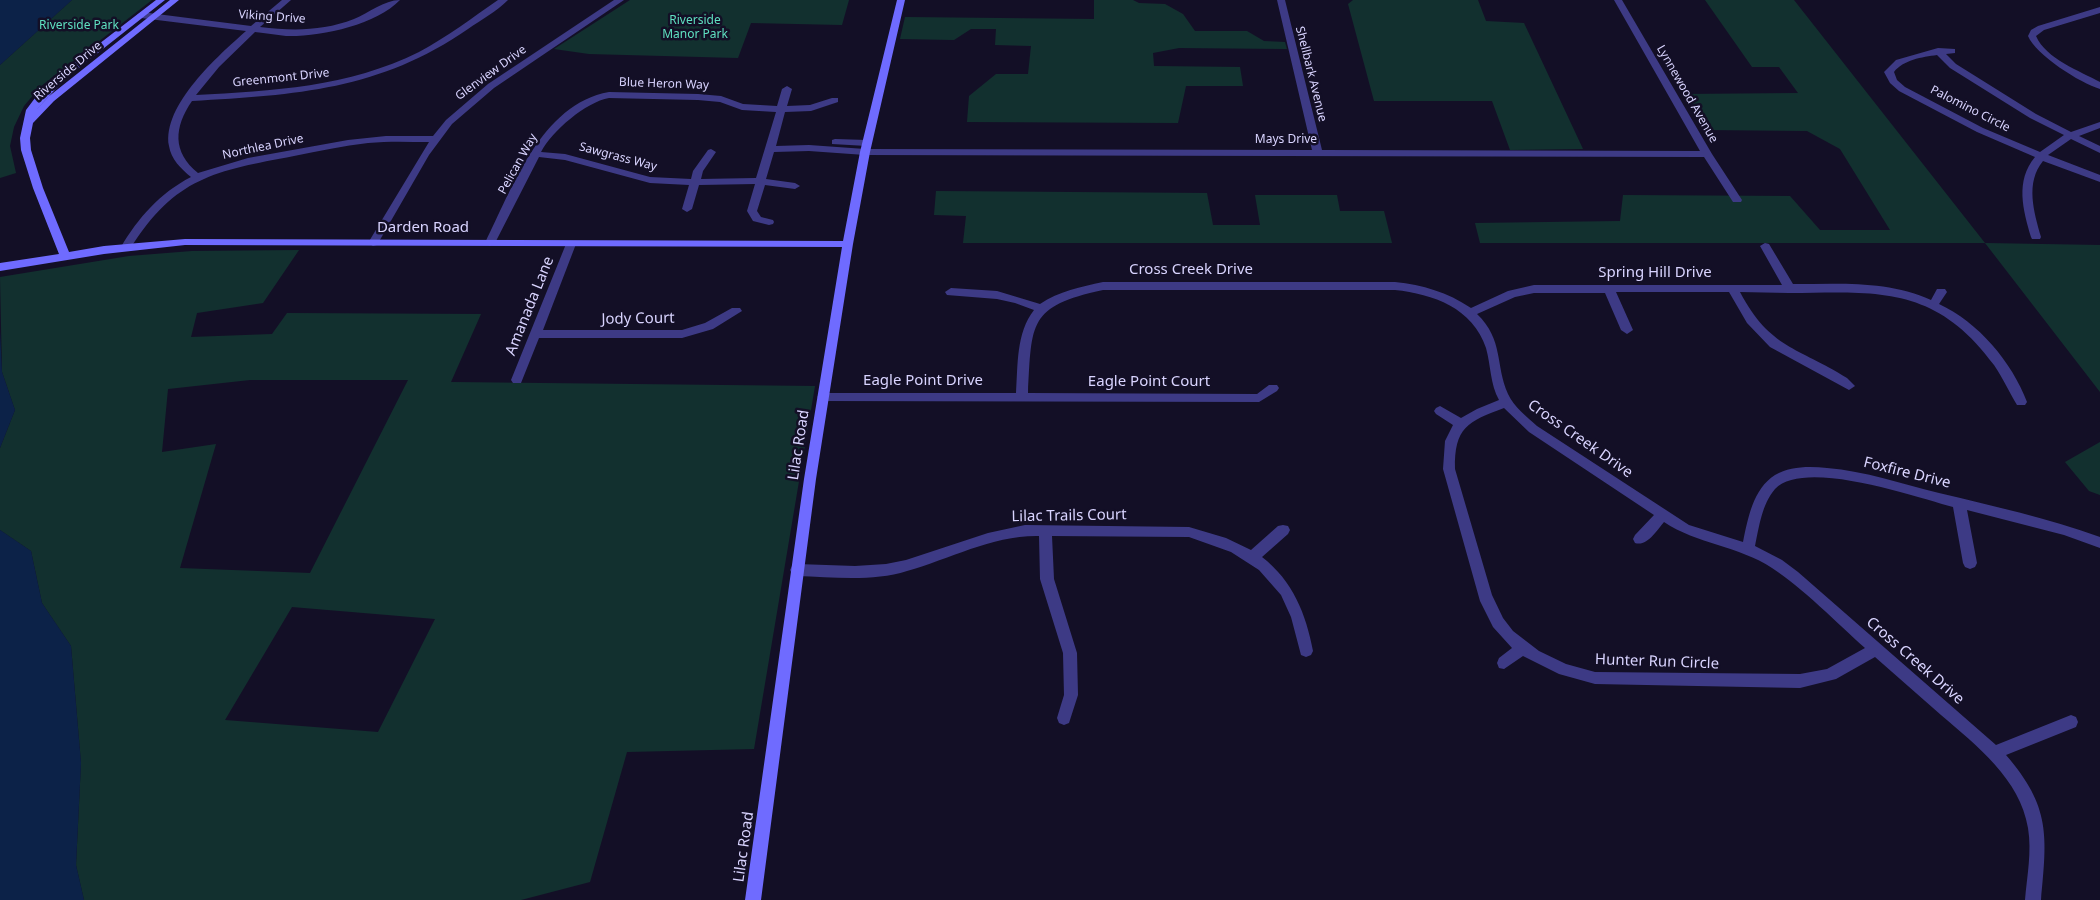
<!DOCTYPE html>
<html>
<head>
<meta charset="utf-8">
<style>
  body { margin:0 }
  canvas { display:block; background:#130f26 }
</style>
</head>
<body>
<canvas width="2100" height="900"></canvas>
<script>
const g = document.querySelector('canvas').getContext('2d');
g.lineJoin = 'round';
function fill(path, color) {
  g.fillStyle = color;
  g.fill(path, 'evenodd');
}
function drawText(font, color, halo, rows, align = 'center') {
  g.font = font + ' "Noto Sans",sans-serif';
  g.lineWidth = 5;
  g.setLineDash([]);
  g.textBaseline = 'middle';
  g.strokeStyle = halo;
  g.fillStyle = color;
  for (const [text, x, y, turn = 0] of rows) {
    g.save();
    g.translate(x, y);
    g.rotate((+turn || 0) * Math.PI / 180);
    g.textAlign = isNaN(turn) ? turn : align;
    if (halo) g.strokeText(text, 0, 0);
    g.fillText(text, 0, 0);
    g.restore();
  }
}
fill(new Path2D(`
  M 72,0 L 152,0 L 40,87 L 24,106 L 14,127 L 10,146 L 16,173 L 0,178 L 0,65 Z
  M 630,0 L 849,0 L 842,25 L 751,23 L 738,58 L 589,54 L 554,49 Z
  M 1094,0 L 1133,0 L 1139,3 L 1165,4 L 1183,14 L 1195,31 L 1247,31 L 1264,41 L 1285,42 L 1287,49 L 1179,48 L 1153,53 L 1154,66 L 1240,67 L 1243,86 L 1186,86 L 1178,123 L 967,122 L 969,96 L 996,74 L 1028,74 L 1031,46 L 995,45 L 996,29 L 971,29 L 954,40 L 900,39 L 905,17 L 1094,19 Z
  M 1353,0 L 1478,0 L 1486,21 L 1524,23 L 1583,149 L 1510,150 L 1492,101 L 1374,101 L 1348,4 Z
  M 1705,0 L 1794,0 L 1985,243 L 2100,245 L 2100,392 L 1985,243 L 1480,243 L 1475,223 L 1620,221 L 1623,195 L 1790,196 L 1820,230 L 1890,230 L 1840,149 L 1807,131 L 1705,130 L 1684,94 L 1798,93 L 1779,67 L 1752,67 Z
  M 936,191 L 1207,193 L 1213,225 L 1260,225 L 1255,195 L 1337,195 L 1340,211 L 1384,211 L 1392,243 L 963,243 L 966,216 L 934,215 Z
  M 299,250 L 263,303 L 197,313 L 191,337 L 272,334 L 287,313 L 481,314 L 451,382 L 815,386 L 754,749 L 627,752 L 590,882 L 521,900 L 84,900 L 76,865 L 81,763 L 71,646 L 42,603 L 31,551 L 0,530 L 0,448 L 15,410 L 2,372 L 0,277 L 129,256 L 192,251 ZM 250,380 L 408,380 L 310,573 L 180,568 L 216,444 L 162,452 L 168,389 ZM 292,607 L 435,619 L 378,732 L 225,720 Z
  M 2100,442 L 2100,495 L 2089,491 L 2065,462 Z`), '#12302f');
fill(new Path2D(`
  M 0,0 L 72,0 L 0,65 Z
  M 0,331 L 2,372 L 15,410 L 0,448 Z
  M 0,530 L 31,551 L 42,603 L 71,646 L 81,763 L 76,865 L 84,900 L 0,900 Z`), '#0c2248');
fill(new Path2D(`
  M 282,0 L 291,0 L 260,27 C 293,31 323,31 354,19 C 369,13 384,0 400,0 C 376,25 320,37 286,36 C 276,35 266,33 255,32 L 219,67 L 196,95 C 272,91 349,87 419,52 C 447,37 472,18 498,0 L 508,0 C 497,11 481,20 468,29 C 380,90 296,95 192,101 C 174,127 172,152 198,173 L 248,158 L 348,140 L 386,136 L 433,136 L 446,120 L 488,84 L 614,0 L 624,0 L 494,88 L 452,124 L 429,155 L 377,245 L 373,246 L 368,243 L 429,142 C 409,142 389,141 368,143 C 343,146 319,151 294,156 C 215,171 175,177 130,249 L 122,249 L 121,247 C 138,218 160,193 191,177 C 181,169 171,159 169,146 C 162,105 219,55 246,31 L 141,18 L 137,15 L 141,12 L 251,26 Z
  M 1277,0 L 1285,0 L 1322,150 L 1700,151 L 1614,0 L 1622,0 L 1712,154 L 1742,200 L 1741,202 L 1733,202 L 1704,157 L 865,155 L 809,151 L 774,152 L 766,179 L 795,183 L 800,186 L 795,189 L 765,185 L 757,211 L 761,217 L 773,220 L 774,222 L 773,224 L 769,225 L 753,221 L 747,211 L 755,184 L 699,185 L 692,209 L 687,212 L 682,209 L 689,185 L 650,183 L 565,160 L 539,157 L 495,243 L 490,246 L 485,243 C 512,189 541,104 609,92 L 698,94 L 721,96 L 743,104 L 777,106 L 782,89 L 787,86 L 792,89 L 787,106 L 810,105 L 832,98 L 838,98 L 838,102 L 811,111 L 785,112 L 776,146 L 809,145 L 865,149 L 1312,150 ZM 609,98 L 698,100 L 720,102 L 742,110 L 776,112 L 756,178 L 701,179 L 703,171 L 716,152 L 711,149 L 708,150 L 693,171 L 691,179 L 650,177 L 565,154 L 541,152 C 552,131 586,102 609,98 Z
  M 2100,7 L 2100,13 L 2044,30 L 2036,36 C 2046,59 2080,71 2100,82 L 2100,89 C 2080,83 2036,55 2028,36 L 2031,30 L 2038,26 Z
  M 1938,48 L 1955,49 L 1955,53 L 1946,54 L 1956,64 L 2036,114 L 2071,132 L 2100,122 L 2100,128 L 2079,136 L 2100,146 L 2100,153 L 2071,139 L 2048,155 L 2100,175 L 2100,182 L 2043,161 C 2025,183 2034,212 2041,237 L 2040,239 L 2032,239 L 2031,237 C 2023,210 2015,181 2035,157 L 1977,132 L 1899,91 L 1890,83 L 1884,72 L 1896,60 ZM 1937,55 L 1950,68 L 2030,118 L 2064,135 L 2040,152 L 1983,128 L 1905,87 L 1897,80 L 1894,72 C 1903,60 1922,57 1937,55 Z
  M 835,139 L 867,140 L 872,143 L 867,146 L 832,144 L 832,140 Z
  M 571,241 L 576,244 L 543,330 L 682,330 L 705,323 L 732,308 L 740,308 L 742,311 L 713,329 L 682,338 L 539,338 L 521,383 L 513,383 L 511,380 L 566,244 Z
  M 1765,243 L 1769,244 L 1793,284 C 1839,284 1888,280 1931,300 L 1937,289 L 1945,289 L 1947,292 L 1939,304 C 1978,322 2012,362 2027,402 L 2025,405 L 2017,405 C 2009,392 2003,378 1994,365 C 1935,285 1878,292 1789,293 C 1773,293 1756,292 1740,292 C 1770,349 1798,347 1847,378 L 1855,386 L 1849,390 L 1770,347 L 1747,323 L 1729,292 L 1616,292 L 1633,330 L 1627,334 L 1621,330 L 1605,293 L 1534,293 L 1515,297 L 1477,314 C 1504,340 1495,365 1508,394 C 1514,407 1527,417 1537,426 L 1689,525 L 1743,542 C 1748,518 1753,489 1775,475 C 1790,466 1810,466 1827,468 C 1865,471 1902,484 1939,493 C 1993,506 2048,518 2100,537 L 2100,548 L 2064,535 L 1967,510 L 1977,563 L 1975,567 L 1970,569 L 1965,567 L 1963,563 L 1953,507 C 1916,497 1804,458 1775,489 C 1762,504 1759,527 1755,546 L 1782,560 L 1798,572 L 1996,745 L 2071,715 L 2076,717 L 2078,722 L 2076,727 L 2006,755 C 2051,807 2047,836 2041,900 L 2025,900 C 2027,876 2032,852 2028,828 C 2020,779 1977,746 1941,715 C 1919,696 1897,676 1875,657 L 1836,679 L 1800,688 L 1595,684 L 1559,674 L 1523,656 L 1504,669 L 1499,668 L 1497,663 L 1499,658 L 1512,648 L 1493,627 L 1480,601 L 1443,469 L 1445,441 L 1453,425 L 1436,414 L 1434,411 L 1436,408 L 1440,406 L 1461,418 L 1477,409 L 1499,400 C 1490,384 1491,366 1486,348 C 1473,308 1433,294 1395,290 L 1103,290 C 1028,306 1032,323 1028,393 L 1257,394 L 1269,385 L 1277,385 L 1279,388 L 1277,391 L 1259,402 L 823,401 L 817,397 L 823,393 L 1016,393 C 1018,365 1016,333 1034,310 L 1015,303 L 997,299 L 947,295 L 945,292 L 951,288 L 997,291 L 1040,304 C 1059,291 1081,287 1103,282 L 1395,282 C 1423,285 1447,292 1471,308 L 1508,291 L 1534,285 L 1782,285 L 1760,246 ZM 1504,408 L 1529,432 L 1654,515 L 1635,535 L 1633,539 L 1635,543 C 1647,547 1657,530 1664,522 C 1697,544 1739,546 1772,568 C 1803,588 1837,623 1865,648 L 1827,669 L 1800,674 L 1595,672 L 1566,664 L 1539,651 L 1513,631 L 1503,618 L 1492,595 L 1455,469 C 1454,428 1468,421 1504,408 Z
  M 1025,525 L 1189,527 L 1226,538 L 1251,550 L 1278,526 L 1283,525 L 1288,526 L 1290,530 L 1288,534 L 1262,557 C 1293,581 1306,614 1313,651 L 1311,655 L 1306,657 L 1301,655 L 1291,617 L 1281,595 L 1259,570 L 1231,552 L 1189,537 L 1052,536 L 1054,579 L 1077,653 L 1078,695 L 1069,723 L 1064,725 L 1059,723 L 1057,718 L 1064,695 L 1063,653 L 1040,579 L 1039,536 C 993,535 950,559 907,571 C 872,582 833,577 797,576 L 792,574 L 790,570 L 792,566 L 797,564 L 855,566 L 886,564 L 906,560 L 988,533 Z`), '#3d3a85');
fill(new Path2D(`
  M 156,0 L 165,0 L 66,78 L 36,110 L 48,97 L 170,0 L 179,0 L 54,101 L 33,123 L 30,138 L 31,150 L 43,188 L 69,252 L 104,246 L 185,239 L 843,241 L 860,152 L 897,0 L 905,0 L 870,152 L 853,244 L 816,479 L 761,900 L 745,900 L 804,479 L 842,247 L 185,245 L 104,254 L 0,271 L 0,263 L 59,254 L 33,188 L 21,150 L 20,138 L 26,110 L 35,98 L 60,74 Z`), '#6f6bff');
drawText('12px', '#d9d4ff', '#130f26', [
  ["Viking Drive",272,17,4],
  ["Riverside Drive",68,71,-40],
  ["Glenview Drive",491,73,-36],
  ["Shellbark Avenue",1311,74,76],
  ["Greenmont Drive",281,78,-6],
  ["Blue Heron Way",664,84,2],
  ["Lynnewood Avenue",1687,94,60],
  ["Palomino Circle",1970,109,27],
  ["Mays Drive",1286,140],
  ["Northlea Drive",263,147,-12],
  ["Sawgrass Way",618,157,15],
  ["Pelican Way",518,164,-61]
]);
drawText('12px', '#5fe0c0', '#130f26', [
  ["Riverside",695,21],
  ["Manor Park",695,35],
  ["Riverside Park",79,26]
]);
drawText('15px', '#d9d4ff', '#130f26', [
  ["Darden Road",423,228],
  ["Cross Creek Drive",1191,270],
  ["Spring Hill Drive",1655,273],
  ["Amanada Lane",530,306,-68],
  ["Jody Court",638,319,-1],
  ["Eagle Point Drive",923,381],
  ["Eagle Point Court",1149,382],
  ["Cross Creek Drive",1580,439,35],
  ["Lilac Road",799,445,-81],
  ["Foxfire Drive",1907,473,14],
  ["Lilac Trails Court",1069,516,-1],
  ["Cross Creek Drive",1915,661,41],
  ["Hunter Run Circle",1657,662,2],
  ["Lilac Road",744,847,-82]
]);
</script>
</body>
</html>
